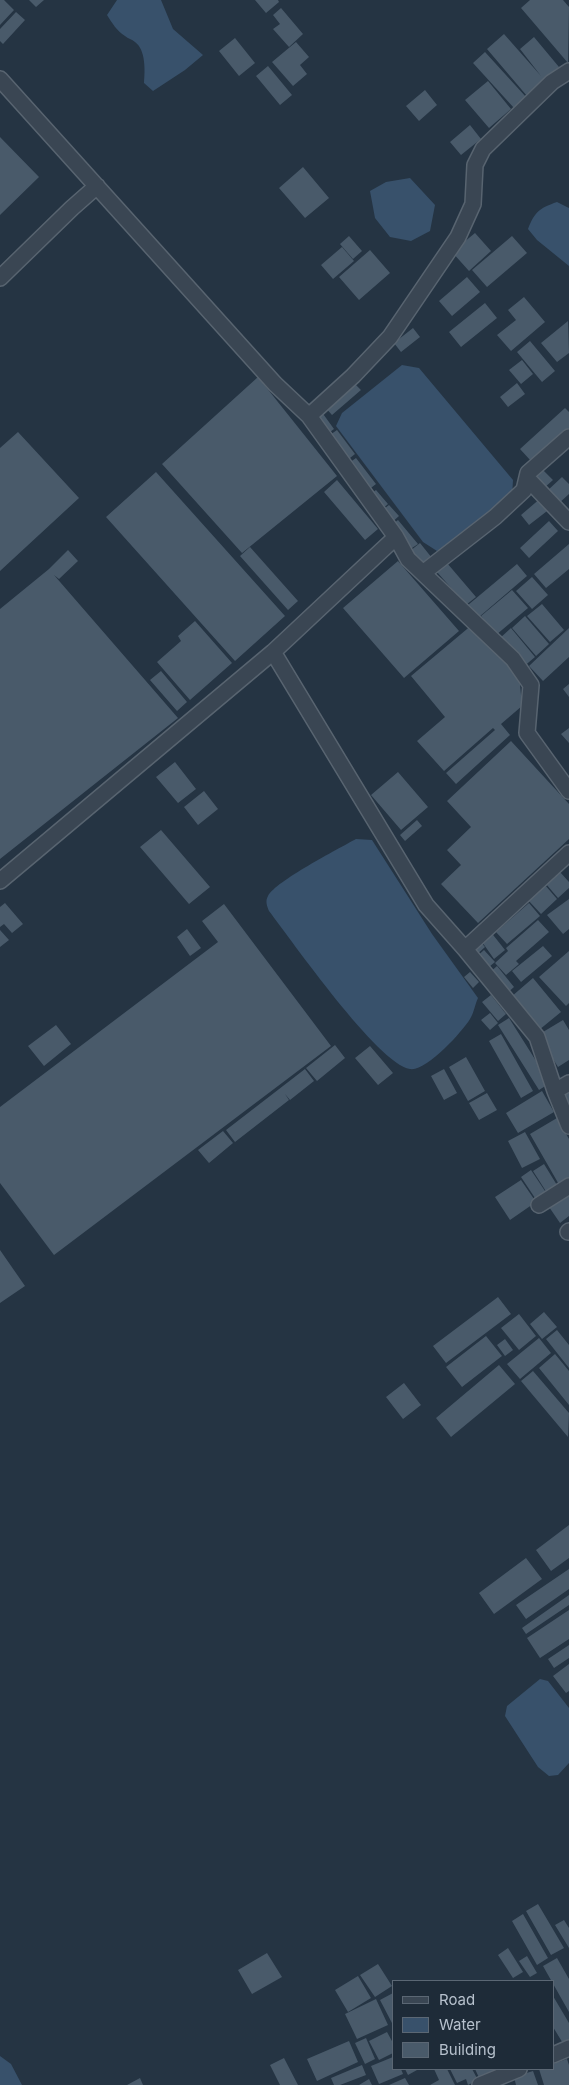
<!DOCTYPE html>
<html>
<head>
<meta charset="utf-8">
<style>
  body { margin:0 }
  #map { position:relative; width:569px; height:2085px; overflow:hidden; background:#253443; font-family:Inter,sans-serif }
  canvas { display:block }
  .legend { position:absolute; left:392px; top:1980px; width:162px; height:90px; box-sizing:border-box; background:#1e2b38; border:1px solid #5b6774; margin:0; padding:6px 9px; list-style:none; font-size:15px; color:#b7c1cd }
  .legend li { display:flex; align-items:center; gap:10px; height:25px }
  .legend b { width:25px; border:1px solid #5b6774 }
</style>
</head>
<body>
<div id="map">
<canvas width="569" height="2085"></canvas>
<ul class="legend">
<li><b style="height:6px;background:#3a4653"></b>Road</li>
<li><b style="height:14px;background:#38516b"></b>Water</li>
<li><b style="height:14px;background:#495a6a"></b>Building</li>
</ul>
</div>
<script>
const g = document.querySelector('canvas').getContext('2d');
g.lineJoin = 'round';
function fill(path, color) {
  g.fillStyle = color;
  g.fill(path, 'evenodd');
}
function strokePath(path, color, width, dash) {
  g.strokeStyle = color;
  g.lineWidth = width;
  g.lineCap = dash ? 'butt' : 'round';
  g.setLineDash(dash || []);
  g.stroke(path);
}
fill(new Path2D(`
  M 117,0 L 161,0 L 173,29 L 203,55 L 185,70 L 153,91 L 144,83 C 145,71 146,50 135,42 C 132,39 128,39 125,36 C 117,31 112,23 107,15 Z
  M 410,178 L 435,205 L 430,231 L 411,241 L 390,237 L 375,218 L 370,191 L 386,182 Z
  M 557,202 L 569,208 L 569,266 L 537,240 L 528,229 C 535,211 540,208 557,202 Z
  M 402,365 L 419,368 L 513,480 L 512,497 L 443,549 L 437,551 L 423,542 L 336,426 L 342,413 Z
  M 356,839 L 372,840 L 432,934 L 478,998 C 475,1004 474,1013 470,1019 C 462,1032 426,1072 410,1069 C 378,1064 292,941 269,911 C 267,906 265,901 268,896 C 276,881 338,849 356,839 Z
  M 540,1679 L 548,1681 L 569,1708 L 569,1763 L 558,1775 L 549,1776 L 538,1767 L 505,1716 L 507,1706 Z
  M 0,2056 L 11,2064 L 22,2085 L 0,2085 Z`), '#38516b');
fill(new Path2D(`
  M 0,0 L 4,0 L 14,10 L 0,25 Z
  M 29,0 L 44,0 L 36,7 Z
  M 255,0 L 278,0 L 279,2 L 266,13 Z
  M 530,0 L 563,0 L 569,7 L 568,63 L 521,8 Z
  M 281,8 L 303,34 L 289,47 L 273,29 L 280,24 L 273,15 Z
  M 16,12 L 25,20 L 3,44 L 0,41 L 0,29 Z
  M 504,34 L 541,76 L 520,49 L 534,37 L 559,67 L 527,96 L 487,49 Z
  M 235,38 L 255,63 L 239,76 L 219,51 Z
  M 296,42 L 309,57 L 300,65 L 307,74 L 293,86 L 272,62 Z
  M 485,52 L 526,97 L 514,108 L 473,63 Z
  M 268,66 L 292,95 L 280,105 L 256,76 Z
  M 488,81 L 511,109 L 489,128 L 465,100 Z
  M 425,90 L 437,105 L 419,121 L 406,106 Z
  M 470,125 L 481,139 L 461,155 L 450,142 Z
  M 0,137 L 39,177 L 0,215 Z
  M 303,167 L 329,198 L 305,218 L 279,188 Z
  M 475,233 L 491,251 L 469,271 L 452,252 Z
  M 349,236 L 362,251 L 353,259 L 340,244 Z
  M 512,236 L 527,253 L 487,287 L 472,270 Z
  M 342,247 L 354,261 L 333,279 L 321,265 Z
  M 370,250 L 390,273 L 359,300 L 339,277 Z
  M 467,277 L 480,292 L 452,316 L 439,301 Z
  M 524,297 L 545,322 L 511,351 L 497,335 L 516,320 L 508,310 Z
  M 485,303 L 497,318 L 461,347 L 449,332 Z
  M 568,321 L 569,353 L 557,362 L 541,343 Z
  M 413,328 L 420,337 L 401,352 L 394,343 Z
  M 530,341 L 555,371 L 542,382 L 517,352 Z
  M 522,360 L 533,374 L 521,384 L 509,370 Z
  M 258,377 L 337,476 L 242,553 L 162,464 Z
  M 352,381 L 361,390 L 332,415 L 324,406 Z
  M 517,383 L 525,394 L 508,407 L 500,397 Z
  M 565,408 L 569,412 L 569,428 L 531,461 L 520,449 Z
  M 321,411 L 334,429 L 326,435 L 313,417 Z
  M 337,430 L 355,454 L 345,462 L 327,437 Z
  M 18,432 L 79,498 L 0,571 L 0,448 Z
  M 356,458 L 376,484 L 367,491 L 346,465 Z
  M 541,468 L 553,480 L 544,488 L 533,476 Z
  M 156,472 L 285,616 L 235,661 L 106,517 Z
  M 562,477 L 569,484 L 569,494 L 557,505 L 546,492 Z
  M 337,480 L 378,529 L 365,540 L 324,492 Z
  M 376,490 L 388,504 L 380,511 L 368,496 Z
  M 542,497 L 551,508 L 529,525 L 521,515 Z
  M 389,505 L 399,516 L 390,524 L 380,512 Z
  M 398,520 L 418,544 L 409,550 L 390,526 Z
  M 549,521 L 558,531 L 529,558 L 520,548 Z
  M 420,543 L 432,558 L 423,566 L 410,551 Z
  M 569,544 L 569,569 L 546,588 L 534,574 Z
  M 250,547 L 298,601 L 288,610 L 240,556 Z
  M 68,550 L 78,561 L 59,579 L 54,575 L 178,718 L 0,859 L 0,609 L 49,569 Z
  M 398,561 L 459,631 L 404,678 L 343,608 Z
  M 447,563 L 476,597 L 466,605 L 437,572 Z
  M 517,564 L 527,576 L 479,617 L 468,605 Z
  M 532,577 L 548,595 L 532,609 L 516,591 Z
  M 512,590 L 528,608 L 496,635 L 481,616 Z
  M 542,604 L 564,630 L 550,642 L 527,616 Z
  M 525,616 L 549,644 L 536,656 L 512,628 Z
  M 195,621 L 232,663 L 190,700 L 157,662 L 181,641 L 178,636 Z
  M 473,624 L 510,659 L 520,684 L 522,706 L 501,724 L 510,735 L 456,784 L 446,773 L 495,730 L 493,728 L 444,771 L 417,741 L 445,717 L 411,676 Z
  M 511,628 L 535,657 L 522,668 L 499,639 Z
  M 569,628 L 569,657 L 543,681 L 529,666 Z
  M 161,671 L 187,702 L 177,711 L 150,680 Z
  M 569,684 L 569,697 L 563,689 Z
  M 569,728 L 569,743 L 561,734 Z
  M 511,741 L 569,804 L 569,839 L 478,923 L 441,884 L 461,865 L 447,850 L 471,827 L 447,801 Z
  M 175,762 L 196,789 L 178,803 L 156,777 Z
  M 398,772 L 428,807 L 401,830 L 371,795 Z
  M 204,791 L 218,809 L 198,825 L 184,807 Z
  M 417,820 L 422,826 L 405,841 L 400,835 Z
  M 161,830 L 210,887 L 189,904 L 140,847 Z
  M 560,872 L 569,882 L 569,888 L 558,898 L 546,884 Z
  M 545,885 L 557,899 L 541,914 L 528,900 Z
  M 569,899 L 569,929 L 563,934 L 547,915 Z
  M 5,903 L 23,924 L 12,933 L 4,924 L 0,927 L 0,907 Z
  M 529,903 L 540,916 L 507,944 L 496,932 Z
  M 224,904 L 331,1046 L 54,1255 L 0,1183 L 0,1107 L 218,942 L 202,921 Z
  M 538,920 L 549,932 L 516,961 L 519,964 L 506,975 L 495,963 L 508,951 L 506,948 Z
  M 187,929 L 201,948 L 190,956 L 177,937 Z
  M 0,930 L 9,940 L 0,947 Z
  M 490,931 L 505,950 L 494,959 L 480,939 Z
  M 479,940 L 485,947 L 474,957 L 468,950 Z
  M 543,946 L 552,956 L 521,982 L 512,971 Z
  M 484,950 L 495,962 L 484,971 L 474,959 Z
  M 569,951 L 569,1003 L 566,1006 L 539,977 Z
  M 497,966 L 514,987 L 505,995 L 488,974 Z
  M 470,972 L 479,982 L 473,988 L 464,977 Z
  M 533,978 L 561,1012 L 539,1030 L 511,997 Z
  M 491,995 L 506,1014 L 498,1021 L 482,1002 Z
  M 490,1013 L 498,1023 L 490,1030 L 481,1020 Z
  M 509,1018 L 550,1083 L 539,1090 L 498,1025 Z
  M 563,1020 L 569,1030 L 569,1060 L 558,1067 L 538,1035 Z
  M 56,1025 L 71,1044 L 44,1066 L 28,1046 Z
  M 501,1034 L 533,1091 L 521,1098 L 489,1041 Z
  M 335,1045 L 345,1058 L 317,1081 L 306,1068 Z
  M 370,1046 L 393,1073 L 378,1085 L 355,1058 Z
  M 466,1057 L 485,1091 L 468,1101 L 449,1067 Z
  M 305,1069 L 314,1081 L 290,1100 L 285,1094 L 289,1100 L 235,1142 L 226,1130 Z
  M 444,1069 L 457,1093 L 444,1100 L 431,1076 Z
  M 569,1090 L 569,1118 L 557,1094 Z
  M 542,1091 L 554,1112 L 518,1133 L 506,1113 Z
  M 487,1093 L 497,1110 L 479,1120 L 469,1103 Z
  M 557,1118 L 569,1139 L 569,1183 L 561,1188 L 530,1134 Z
  M 223,1131 L 233,1143 L 209,1163 L 198,1150 Z
  M 525,1132 L 540,1159 L 522,1168 L 508,1141 Z
  M 544,1164 L 560,1190 L 549,1196 L 533,1171 Z
  M 531,1170 L 549,1197 L 539,1204 L 521,1177 Z
  M 521,1180 L 536,1202 L 510,1220 L 495,1197 Z
  M 569,1189 L 569,1216 L 560,1223 L 547,1204 Z
  M 0,1250 L 25,1286 L 0,1303 Z
  M 498,1297 L 511,1314 L 446,1363 L 433,1346 Z
  M 544,1312 L 557,1327 L 542,1339 L 530,1324 Z
  M 519,1314 L 536,1336 L 519,1350 L 501,1328 Z
  M 557,1330 L 569,1345 L 569,1368 L 546,1339 Z
  M 486,1336 L 502,1356 L 462,1387 L 446,1367 Z
  M 539,1338 L 551,1353 L 520,1379 L 507,1364 Z
  M 505,1339 L 513,1350 L 505,1356 L 497,1345 Z
  M 555,1354 L 569,1371 L 569,1405 L 539,1368 Z
  M 499,1365 L 515,1384 L 451,1437 L 436,1418 Z
  M 533,1371 L 569,1413 L 568,1437 L 521,1381 Z
  M 404,1383 L 421,1405 L 403,1419 L 386,1397 Z
  M 569,1525 L 569,1558 L 551,1571 L 536,1550 Z
  M 526,1558 L 542,1579 L 494,1614 L 479,1593 Z
  M 569,1569 L 569,1589 L 526,1619 L 516,1605 Z
  M 569,1595 L 569,1605 L 526,1634 L 522,1628 Z
  M 569,1610 L 569,1639 L 540,1658 L 527,1638 Z
  M 569,1645 L 569,1658 L 554,1668 L 548,1659 Z
  M 569,1664 L 569,1691 L 566,1693 L 553,1676 Z
  M 538,1904 L 564,1948 L 551,1955 L 526,1911 Z
  M 523,1914 L 548,1958 L 537,1965 L 512,1921 Z
  M 564,1920 L 569,1928 L 569,1948 L 555,1925 Z
  M 508,1948 L 523,1972 L 513,1978 L 498,1955 Z
  M 267,1953 L 282,1977 L 252,1994 L 238,1970 Z
  M 527,1956 L 537,1973 L 530,1977 L 519,1961 Z
  M 557,1958 L 569,1979 L 569,2012 L 543,1966 Z
  M 378,1964 L 392,1986 L 375,1997 L 360,1975 Z
  M 358,1976 L 371,1998 L 348,2012 L 335,1990 Z
  M 393,1993 L 393,2025 L 380,2000 Z
  M 553,1996 L 569,2023 L 569,2042 L 564,2045 L 553,2027 Z
  M 376,1999 L 388,2025 L 357,2039 L 345,2014 Z
  M 387,2032 L 393,2043 L 393,2053 L 379,2060 L 369,2041 Z
  M 366,2038 L 375,2059 L 365,2064 L 355,2043 Z
  M 349,2041 L 358,2062 L 317,2081 L 307,2059 Z
  M 393,2057 L 393,2069 L 401,2069 L 403,2074 L 379,2084 L 371,2066 Z
  M 284,2058 L 298,2085 L 280,2085 L 270,2065 Z
  M 567,2059 L 569,2065 L 569,2085 L 544,2085 L 539,2069 L 553,2069 L 553,2064 Z
  M 362,2065 L 366,2075 L 340,2085 L 334,2085 L 331,2078 Z
  M 405,2069 L 417,2069 L 417,2070 L 408,2075 Z
  M 434,2069 L 447,2069 L 455,2085 L 430,2085 L 439,2080 Z
  M 450,2069 L 472,2069 L 478,2080 L 468,2085 L 466,2079 L 457,2083 Z
  M 475,2069 L 504,2069 L 481,2082 Z
  M 533,2071 L 538,2085 L 516,2085 L 514,2077 Z
  M 140,2078 L 143,2085 L 127,2085 Z
  M 405,2078 L 409,2085 L 389,2085 Z
  M 369,2079 L 372,2085 L 359,2085 Z`), '#495a6a');
const minor = new Path2D(`
  M 0,79 L 275,384 L 309,416
  M 0,278 L 72,208 L 97,186
  M 527,478 L 569,522
  M 396,537 L 408,559 L 513,659 L 531,685 L 527,733 L 569,791
  M 423,573 L 495,517 L 524,490 L 528,473 L 569,437
  M 273,652 L 426,905 L 465,949
  M 569,853 L 465,949 L 537,1037 L 555,1091 L 569,1126
  M 0,881 L 273,652 L 396,537 L 309,416 L 353,376 L 390,337 L 458,237 L 473,204 L 475,165 L 483,149 L 552,82 L 569,71
  M 555,1091 L 569,1083
  M 539,1205 L 569,1186
  M 568,1232 L 569,1231
  M 553,2055 L 569,2048
  M 480,2085 L 519,2069`);
strokePath(minor, '#586470', 18);
strokePath(minor, '#3a4653', 15);
</script>
</body>
</html>
